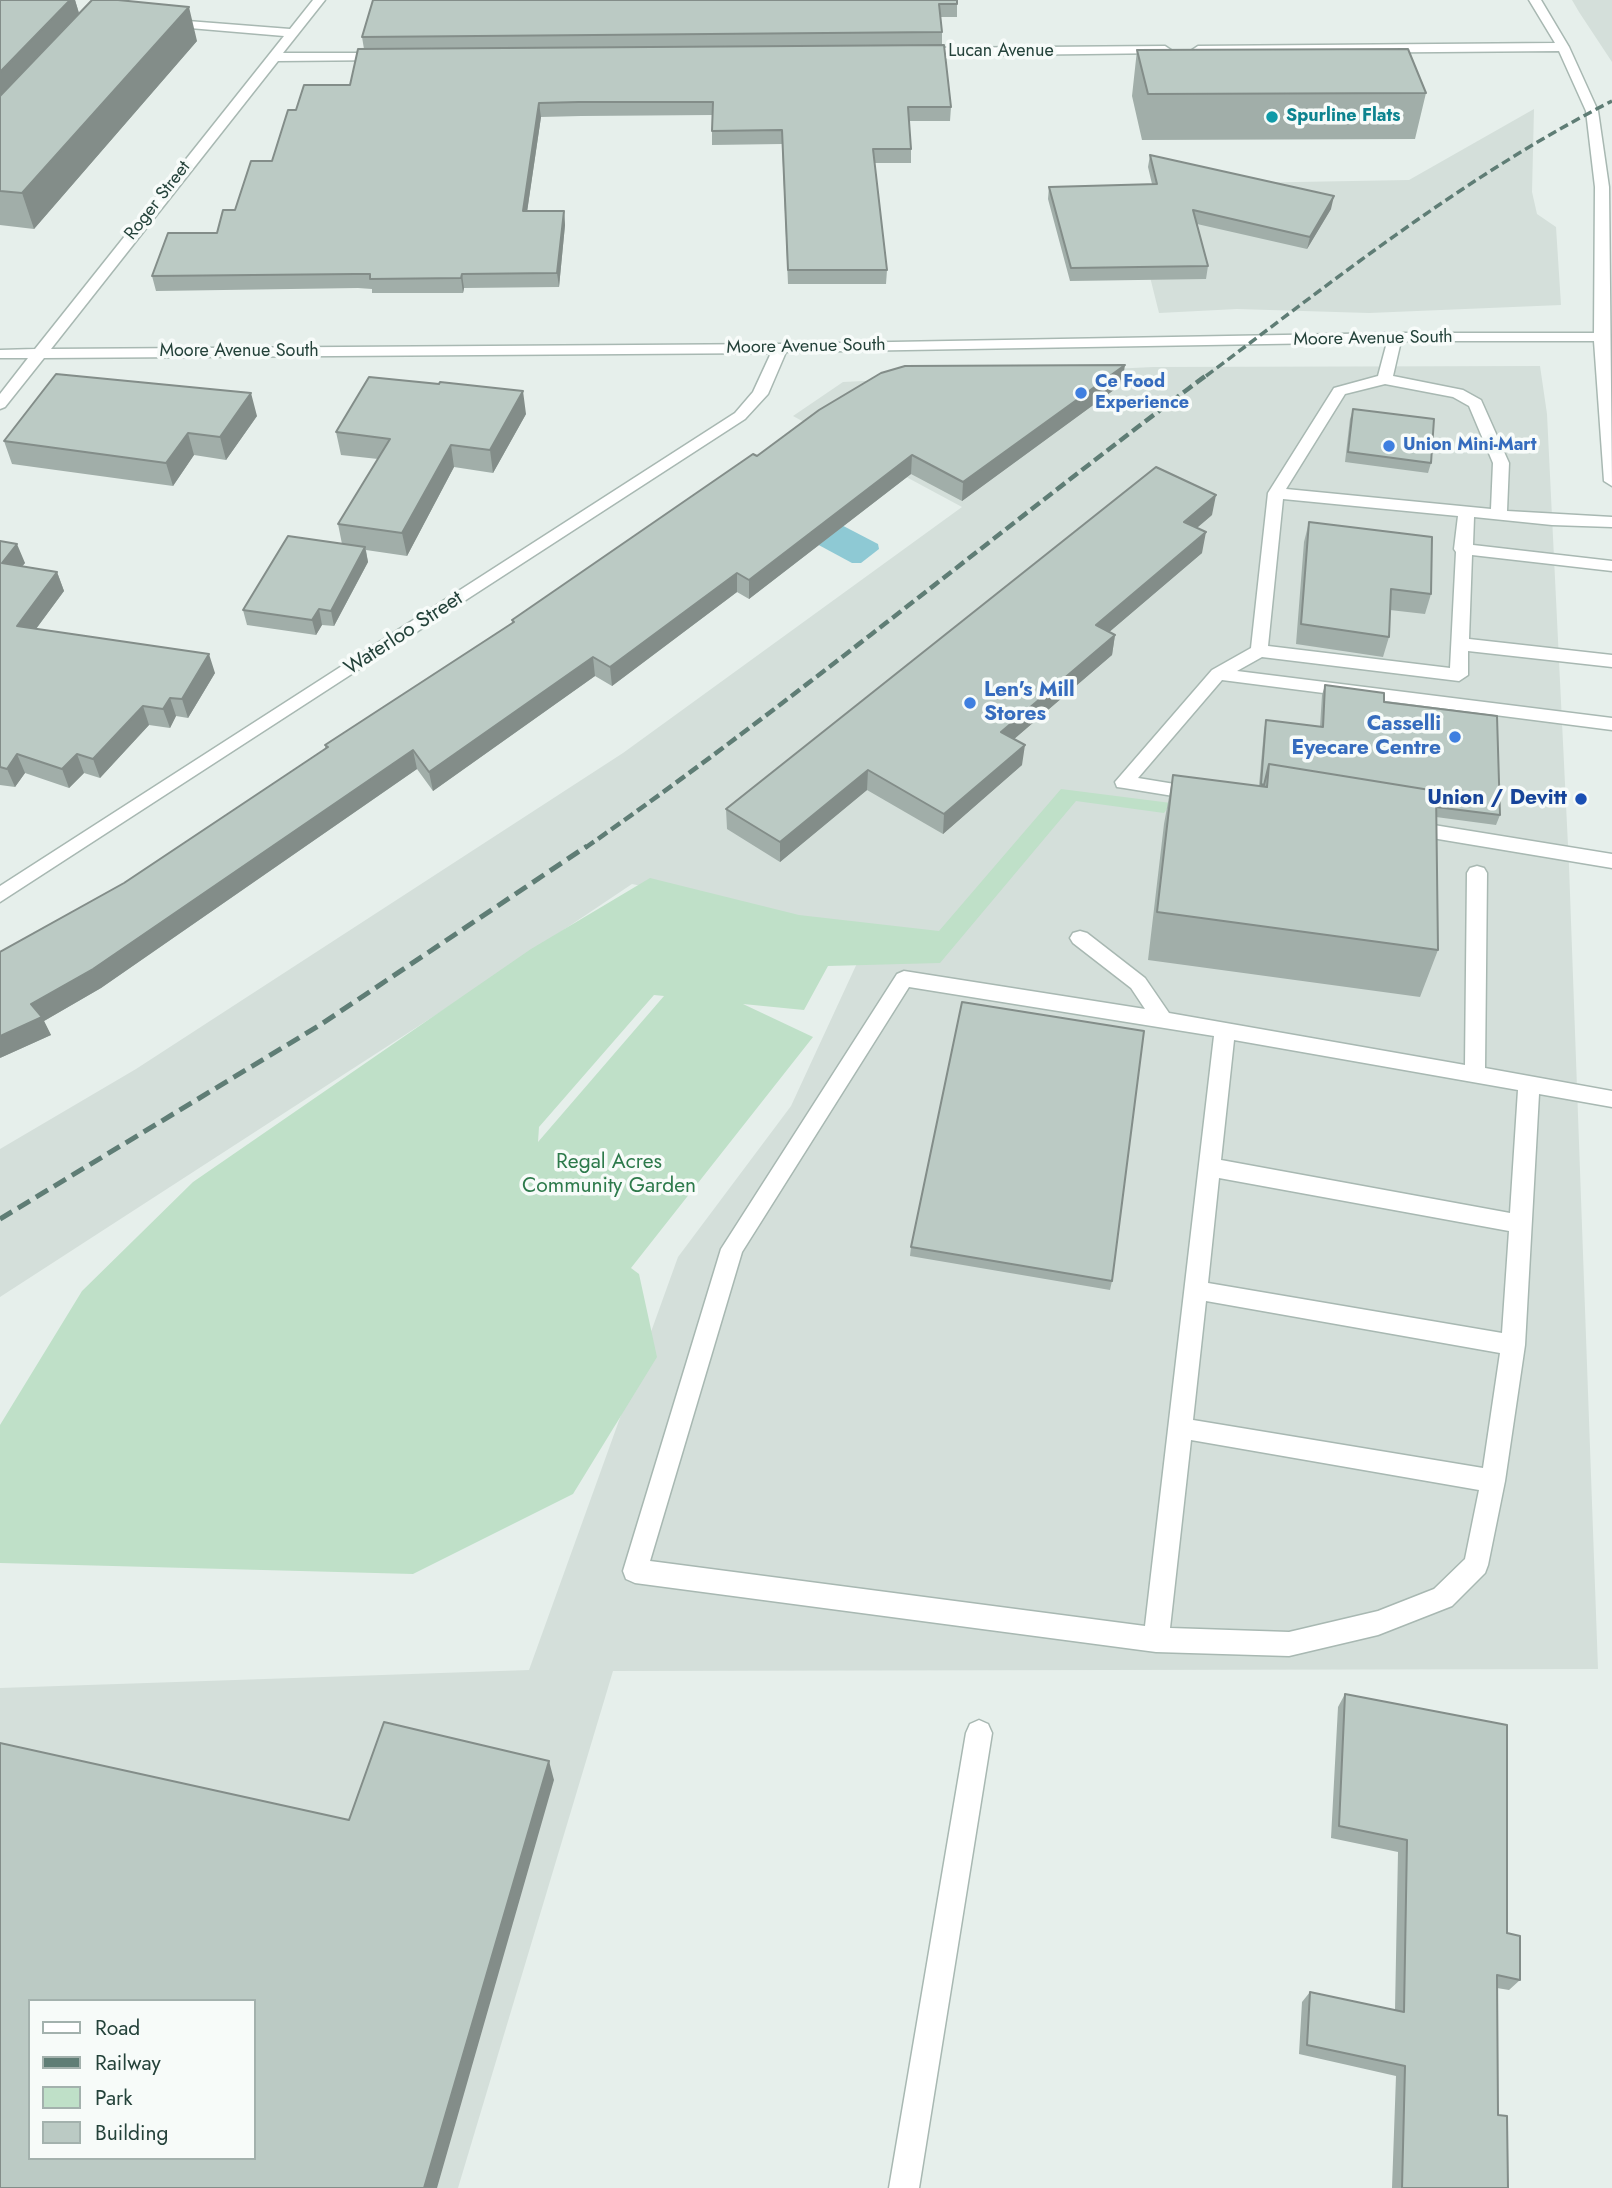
<!DOCTYPE html>
<html>
<head>
<meta charset="utf-8">
<style>
  body { margin:0 }
  #map { position:relative; width:1612px; height:2188px; overflow:hidden; background:#e6efeb; font-family:Jost,sans-serif }
  canvas { display:block }
  .legend { position:absolute; left:28px; top:1999px; width:228px; height:161px; box-sizing:border-box; background:#f7fbf9; border:2px solid #a3b1ad; margin:0; padding:9px 12px; list-style:none; font-size:21px; color:#24423a }
  .legend li { display:flex; align-items:center; gap:14px; height:35px }
  .legend b { width:35px; border:2px solid #a3b1ad }
</style>
</head>
<body>
<div id="map">
<canvas width="1612" height="2188"></canvas>
<ul class="legend">
<li><b style="height:9px;background:#fff"></b>Road</li>
<li><b style="height:9px;background:#5f7d75"></b>Railway</li>
<li><b style="height:19px;background:#bfe0c8"></b>Park</li>
<li><b style="height:19px;background:#bbcac4"></b>Building</li>
</ul>
</div>
<script>
const g = document.querySelector('canvas').getContext('2d');
g.lineJoin = 'round';
function fill(path, color) {
  g.fillStyle = color;
  g.fill(path, 'evenodd');
}
function strokePath(path, color, width, dash) {
  g.strokeStyle = color;
  g.lineWidth = width;
  g.lineCap = dash ? 'butt' : 'round';
  g.setLineDash(dash || []);
  g.stroke(path);
}
function drawText(font, color, halo, rows, align = 'center') {
  g.font = font + ' Jost,sans-serif';
  g.lineWidth = 7;
  g.setLineDash([]);
  g.textBaseline = 'middle';
  g.strokeStyle = halo;
  g.fillStyle = color;
  for (const [text, x, y, turn = 0] of rows) {
    g.save();
    g.translate(x, y);
    g.rotate((+turn || 0) * Math.PI / 180);
    g.textAlign = isNaN(turn) ? turn : align;
    if (halo) g.strokeText(text, 0, 0);
    g.fillText(text, 0, 0);
    g.restore();
  }
}
fill(new Path2D(`
  M 1572,0 L 1612,0 L 1612,62 L 1579,12 Z
  M 1534,109 L 1532,192 L 1537,214 L 1556,227 L 1561,305 L 1369,313 L 1237,309 L 1159,313 L 1127,185 L 1409,180 Z
  M 1540,366 L 1547,414 L 1569,866 L 1598,1669 L 613,1671 L 458,2188 L 0,2188 L 0,1688 L 529,1670 L 678,1257 L 791,1106 L 871,933 L 632,884 L 465,996 L 0,1297 L 0,1149 L 136,1069 L 623,753 L 962,507 L 793,416 L 843,382 L 1153,367 ZM 30,2001 L 254,2001 L 254,2158 L 30,2158 Z`), '#d4dfda');
fill(new Path2D(`
  M 1061,789 L 1171,803 L 1164,813 L 1076,801 L 940,963 L 828,966 L 804,1010 L 743,1004 L 813,1037 L 631,1268 L 639,1274 L 657,1357 L 573,1494 L 413,1574 L 0,1563 L 0,1425 L 82,1291 L 193,1182 L 531,949 L 650,878 L 799,915 L 939,931 ZM 654,995 L 664,996 L 538,1142 L 539,1127 Z`), '#bfe0c8');
fill(new Path2D(`
  M 828,518 L 878,544 L 879,549 L 861,563 L 852,563 L 802,536 Z`), '#8ec9d4');
const minor = new Path2D(`
  M 313,0 L 325,0 L 283,53 L 385,53 L 389,54 L 389,60 L 278,61 L 51,349 L 781,344 L 1395,333 L 1594,333 L 1595,187 L 1586,111 L 1559,51 L 1198,54 L 1192,50 L 1198,46 L 1555,43 L 1529,0 L 1541,0 L 1569,47 L 1598,111 L 1609,187 L 1612,486 L 1604,481 L 1594,341 L 1401,341 L 1393,376 L 1463,390 L 1481,400 L 1509,463 L 1507,511 L 1612,517 L 1612,527 L 1552,525 L 1474,517 L 1473,545 L 1612,561 L 1612,571 L 1472,555 L 1469,639 L 1612,655 L 1612,667 L 1468,651 L 1468,675 L 1459,681 L 1262,657 L 1237,671 L 1612,718 L 1612,730 L 1222,680 L 1138,778 L 1205,789 L 1207,794 L 1205,799 L 1198,800 L 1124,788 L 1117,787 L 1115,782 L 1212,670 L 1251,648 L 1268,493 L 1334,388 L 1378,376 L 1387,342 L 786,352 L 768,394 L 745,419 L 0,902 L 0,886 L 735,413 L 753,392 L 771,353 L 44,358 L 5,407 L 0,409 L 0,394 L 28,358 L 0,358 L 0,350 L 35,349 L 284,36 L 166,26 L 160,22 L 162,19 L 290,29 ZM 1385,384 L 1453,397 L 1469,406 L 1493,463 L 1491,509 L 1286,489 L 1345,394 ZM 1283,499 L 1458,516 L 1454,549 L 1456,552 L 1450,668 L 1268,646 Z
  M 1165,46 L 1171,50 L 1169,53 L 918,56 L 912,52 L 918,48 Z
  M 1409,821 L 1612,854 L 1612,868 L 1402,833 L 1400,828 L 1402,823 Z
  M 1477,866 L 1484,868 L 1487,873 L 1485,1068 L 1612,1091 L 1612,1107 L 1539,1094 L 1525,1345 L 1505,1481 L 1488,1565 L 1485,1573 L 1452,1606 L 1378,1635 L 1289,1656 L 1156,1652 L 635,1583 L 626,1579 L 623,1571 L 721,1249 L 897,974 L 904,971 L 1145,1009 L 1131,988 L 1073,943 L 1070,938 L 1073,933 L 1080,931 L 1087,933 L 1145,978 L 1169,1013 L 1465,1065 L 1467,873 L 1470,868 ZM 909,987 L 1214,1036 L 1145,1626 L 650,1561 L 742,1252 ZM 1234,1040 L 1518,1090 L 1510,1213 L 1221,1160 ZM 1219,1178 L 1509,1231 L 1502,1333 L 1208,1283 ZM 1206,1301 L 1500,1353 L 1483,1468 L 1193,1420 ZM 1191,1440 L 1479,1490 L 1465,1559 L 1434,1589 L 1378,1611 L 1289,1632 L 1170,1628 Z
  M 979,1720 L 988,1724 L 992,1733 L 919,2188 L 889,2188 L 966,1733 L 970,1724 Z`);
strokePath(minor, '#a8b8b2', 3);
fill(minor, '#fff');
strokePath(new Path2D(`
  M 1206,376 C 1337,278 1465,176 1612,101`), '#5f7d75', 3.5, [9, 4.5]);
strokePath(new Path2D(`
  M 585,848 C 799,698 999,530 1208,374`), '#5f7d75', 4.5, [11, 5]);
strokePath(new Path2D(`
  M 0,1219 L 320,1025 L 587,846`), '#5f7d75', 5, [14, 7]);
fill(new Path2D(`
  M 0,0 L 75,0 L 79,13 L 197,41 L 34,229 L 0,225 Z
  M 373,0 L 957,4 L 957,17 L 940,17 L 942,32 L 942,45 L 951,107 L 950,121 L 909,121 L 911,149 L 911,163 L 874,163 L 887,270 L 886,284 L 788,284 L 782,144 L 712,145 L 712,115 L 581,116 L 541,117 L 527,211 L 564,211 L 565,225 L 559,287 L 464,288 L 463,293 L 372,293 L 372,289 L 358,288 L 156,291 L 152,276 L 217,233 L 235,210 L 272,161 L 296,110 L 350,85 L 364,49 L 362,37 Z
  M 1137,50 L 1426,93 L 1415,139 L 1142,140 L 1132,96 Z
  M 1150,155 L 1331,209 L 1307,249 L 1197,224 L 1208,266 L 1206,279 L 1070,281 L 1048,199 L 1049,187 L 1152,184 L 1148,167 Z
  M 1122,384 L 962,501 L 911,474 L 749,599 L 737,592 L 612,686 L 595,676 L 433,791 L 417,769 L 101,988 L 44,1021 L 51,1035 L 0,1058 L 124,883 L 325,749 L 325,745 L 513,623 L 512,620 L 757,456 Z
  M 1353,409 L 1431,463 L 1428,473 L 1345,462 L 1350,419 Z
  M 526,414 L 493,473 L 454,467 L 407,556 L 366,550 L 368,562 L 334,626 L 322,625 L 316,635 L 247,625 L 243,610 L 342,544 L 338,524 L 378,459 L 341,455 L 336,432 Z
  M 257,416 L 226,460 L 194,455 L 173,486 L 12,464 L 4,441 Z
  M 1212,515 L 1197,528 L 1202,553 L 1109,632 L 1115,635 L 1112,655 L 1014,739 L 1022,765 L 943,834 L 867,790 L 780,862 L 727,829 L 726,809 Z
  M 1309,522 L 1431,594 L 1425,614 L 1390,610 L 1389,637 L 1383,657 L 1296,644 L 1304,542 Z
  M 0,541 L 25,563 L 22,566 L 57,572 L 64,591 L 36,629 L 215,673 L 188,718 L 176,716 L 170,728 L 149,725 L 100,778 L 84,773 L 69,788 L 25,773 L 15,787 L 0,785 Z
  M 1325,685 L 1384,702 L 1500,815 L 1496,825 L 1436,817 L 1438,950 L 1420,997 L 1148,960 L 1164,824 L 1173,775 L 1259,786 L 1264,730 L 1266,720 L 1320,727 L 1322,695 Z
  M 911,1247 L 1112,1281 L 1110,1290 L 910,1256 Z
  M 1345,1694 L 1507,1933 L 1520,1980 L 1509,1990 L 1497,1988 L 1498,2115 L 1508,2188 L 1392,2188 L 1396,2076 L 1299,2054 L 1302,2002 L 1310,1992 L 1395,2010 L 1398,1852 L 1331,1838 L 1338,1707 Z`), '#a1aea9');
fill(new Path2D(`
  M 70,0 L 75,0 L 84,30 L 0,118 L 0,72 Z
  M 189,7 L 197,41 L 34,229 L 22,193 Z
  M 539,103 L 541,117 L 525,226 L 523,211 Z
  M 1334,196 L 1331,209 L 1307,249 L 1310,237 Z
  M 564,211 L 565,225 L 559,287 L 557,273 Z
  M 462,274 L 464,288 L 463,293 L 461,278 Z
  M 1125,365 L 1122,384 L 962,501 L 963,482 Z
  M 523,391 L 526,414 L 493,473 L 490,450 Z
  M 251,393 L 257,416 L 226,460 L 220,437 Z
  M 188,433 L 194,455 L 173,486 L 166,463 Z
  M 451,445 L 454,467 L 407,556 L 402,533 Z
  M 912,455 L 911,474 L 749,599 L 749,580 Z
  M 1216,495 L 1212,515 L 1180,542 L 1184,522 Z
  M 1206,532 L 1202,553 L 1094,645 L 1096,625 Z
  M 17,544 L 25,563 L 9,582 L 2,563 Z
  M 365,547 L 368,562 L 334,626 L 331,611 Z
  M 57,572 L 64,591 L 24,645 L 17,626 Z
  M 737,573 L 737,592 L 612,686 L 610,667 Z
  M 319,609 L 322,625 L 316,635 L 312,620 Z
  M 1115,635 L 1112,655 L 999,752 L 1001,732 Z
  M 209,654 L 215,673 L 188,718 L 182,699 Z
  M 593,657 L 595,676 L 433,791 L 429,772 Z
  M 170,698 L 176,716 L 170,728 L 163,709 Z
  M 143,706 L 149,725 L 100,778 L 93,759 Z
  M 1025,745 L 1022,765 L 943,834 L 944,814 Z
  M 413,750 L 417,769 L 101,988 L 44,1021 L 51,1035 L 0,1058 L 0,1036 L 31,1004 Z
  M 17,754 L 25,773 L 15,787 L 7,769 Z
  M 77,754 L 84,773 L 69,788 L 62,769 Z
  M 868,770 L 867,790 L 780,862 L 780,842 Z
  M 549,1761 L 554,1780 L 437,2188 L 424,2188 Z`), '#838d89');
const building = new Path2D(`
  M 0,0 L 70,0 L 0,72 Z
  M 92,0 L 118,0 L 189,7 L 22,193 L 0,191 L 0,96 Z
  M 373,0 L 957,0 L 957,4 L 939,4 L 942,32 L 362,37 Z
  M 944,45 L 951,107 L 908,107 L 911,149 L 873,149 L 887,270 L 788,270 L 782,130 L 712,131 L 713,102 L 579,102 L 539,103 L 523,211 L 564,211 L 557,273 L 462,274 L 461,278 L 370,279 L 370,274 L 355,274 L 152,276 L 168,233 L 217,233 L 223,210 L 235,210 L 251,161 L 272,161 L 288,110 L 296,110 L 304,85 L 350,85 L 358,49 Z
  M 1408,49 L 1426,93 L 1148,94 L 1137,50 Z
  M 1150,155 L 1334,196 L 1310,237 L 1193,210 L 1208,266 L 1071,268 L 1049,187 L 1157,184 Z
  M 1125,365 L 963,482 L 912,455 L 749,580 L 737,573 L 610,667 L 593,657 L 429,772 L 413,750 L 93,969 L 31,1004 L 42,1017 L 0,1036 L 0,952 L 124,883 L 328,747 L 325,745 L 514,622 L 512,620 L 753,454 L 757,456 L 819,410 L 881,373 L 905,366 Z
  M 56,374 L 251,393 L 220,437 L 188,433 L 166,463 L 4,441 Z
  M 369,377 L 439,384 L 440,382 L 523,391 L 490,450 L 451,445 L 402,533 L 338,524 L 390,439 L 336,432 Z
  M 1353,409 L 1434,419 L 1431,463 L 1348,452 Z
  M 1156,467 L 1216,495 L 1184,522 L 1206,532 L 1096,625 L 1115,635 L 1001,732 L 1025,745 L 944,814 L 868,770 L 780,842 L 726,809 Z
  M 1309,522 L 1432,537 L 1431,594 L 1391,589 L 1389,637 L 1301,624 Z
  M 288,536 L 365,547 L 331,611 L 319,609 L 312,620 L 243,610 Z
  M 0,541 L 17,544 L 2,563 L 57,572 L 17,626 L 209,654 L 182,699 L 170,698 L 163,709 L 143,706 L 93,759 L 77,754 L 62,769 L 17,754 L 7,769 L 0,767 Z
  M 1325,685 L 1384,693 L 1384,702 L 1497,716 L 1500,815 L 1436,807 L 1436,791 L 1269,764 L 1264,785 L 1261,784 L 1266,720 L 1323,727 Z
  M 1269,764 L 1436,791 L 1438,950 L 1157,912 L 1173,775 L 1267,787 Z
  M 962,1002 L 1144,1031 L 1112,1281 L 911,1247 Z
  M 1345,1694 L 1507,1725 L 1507,1933 L 1520,1936 L 1520,1980 L 1497,1975 L 1498,2115 L 1507,2116 L 1508,2188 L 1402,2188 L 1405,2066 L 1307,2045 L 1310,1992 L 1404,2012 L 1407,1840 L 1339,1826 Z
  M 384,1722 L 549,1761 L 424,2188 L 0,2188 L 0,1743 L 349,1820 ZM 30,2001 L 254,2001 L 254,2158 L 30,2158 Z`);
fill(building, '#bbcac4');
strokePath(building, '#838d89', 2);
for (const [x, y, r, color] of [
  [1272,117,7,"#0f9aa8"],
  [1081,393,7,"#3f7fe0"],
  [1389,446,7,"#3f7fe0"],
  [970,703,7,"#3f7fe0"],
  [1455,737,7,"#3f7fe0"],
  [1581,799,7,"#1a4fb4"]
]) {
  const dot = new Path2D();
  dot.arc(x, y, r, 0, 2 * Math.PI);
  g.fillStyle = color;
  g.fill(dot);
  strokePath(dot, '#f7fbf9', 2.5);
}
drawText('18px', '#24423a', '#f7fbf9', [
  ["Lucan Avenue",1001,52],
  ["Roger Street",158,201,-52],
  ["Moore Avenue South",1373,339,-1],
  ["Moore Avenue South",806,347,-1],
  ["Moore Avenue South",239,352]
]);
drawText('bold 18px', '#0d838f', '#f7fbf9', [
  ["Spurline Flats",1286,117]
], 'left');
drawText('bold 18px', '#366cbe', '#f7fbf9', [
  ["Ce Food",1095,383],
  ["Experience",1095,404],
  ["Union Mini-Mart",1403,446]
], 'left');
drawText('21px', '#24423a', '#f7fbf9', [
  ["Waterloo Street",404,634,-33]
]);
drawText('bold 21px', '#366cbe', '#f7fbf9', [
  ["Len's Mill",984,691],
  ["Stores",984,715],
  ["Casselli",1441,725,"right"],
  ["Eyecare Centre",1441,749,"right"]
], 'left');
drawText('bold 21px', '#164399', '#f7fbf9', [
  ["Union / Devitt",1567,799]
], 'right');
drawText('21px', '#2d7a4b', '#f7fbf9', [
  ["Regal Acres",609,1163],
  ["Community Garden",609,1187]
]);
</script>
</body>
</html>
